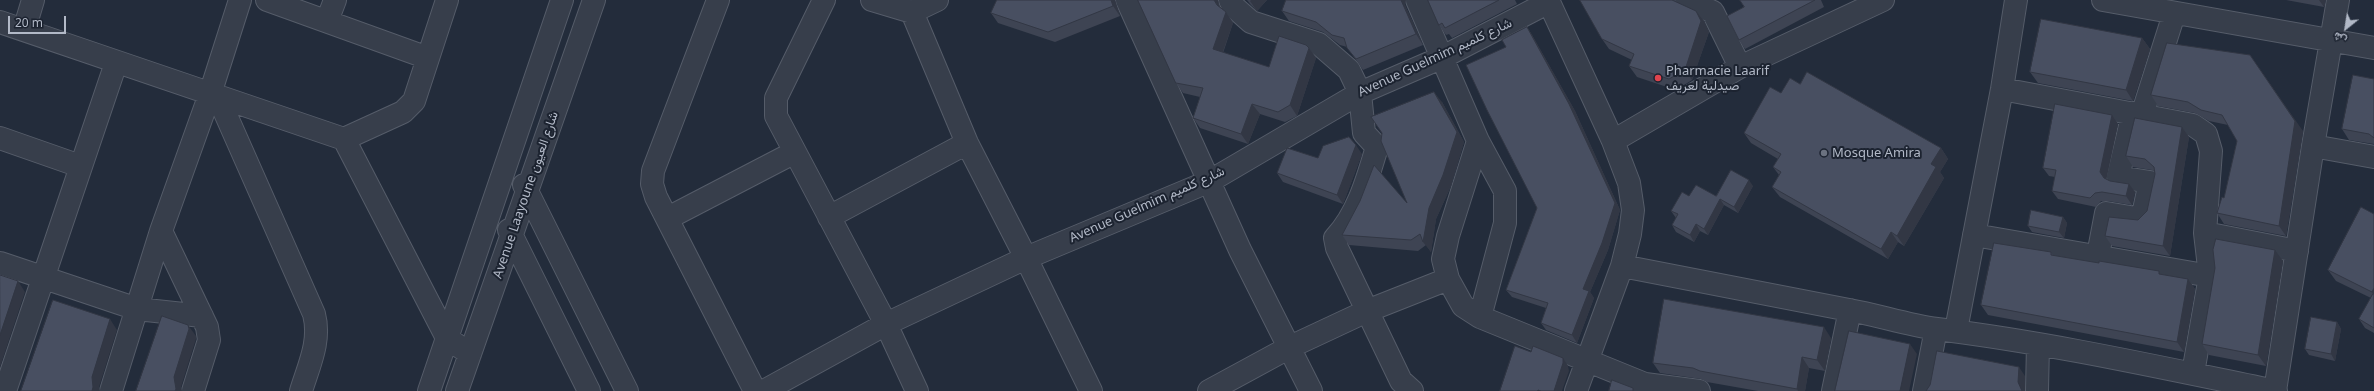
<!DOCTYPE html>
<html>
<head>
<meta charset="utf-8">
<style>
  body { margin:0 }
  #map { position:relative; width:2374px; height:391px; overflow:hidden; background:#232c3b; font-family:"Noto Sans",Vazirmatn,sans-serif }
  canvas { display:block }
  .north { position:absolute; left:2326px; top:8px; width:40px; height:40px; -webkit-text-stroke:3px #1c2330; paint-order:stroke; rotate:210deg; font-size:11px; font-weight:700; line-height:16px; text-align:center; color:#b2b9c7 }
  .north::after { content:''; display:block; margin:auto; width:14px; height:18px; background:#b2b9c7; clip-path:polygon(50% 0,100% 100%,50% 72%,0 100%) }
  .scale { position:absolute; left:8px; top:16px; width:58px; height:18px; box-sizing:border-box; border:2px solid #b2b9c7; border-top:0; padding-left:5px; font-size:12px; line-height:14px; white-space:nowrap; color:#b2b9c7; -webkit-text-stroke:3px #1c2330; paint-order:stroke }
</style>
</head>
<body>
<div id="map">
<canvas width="2374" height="391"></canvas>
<div class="north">ش</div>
<div class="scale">20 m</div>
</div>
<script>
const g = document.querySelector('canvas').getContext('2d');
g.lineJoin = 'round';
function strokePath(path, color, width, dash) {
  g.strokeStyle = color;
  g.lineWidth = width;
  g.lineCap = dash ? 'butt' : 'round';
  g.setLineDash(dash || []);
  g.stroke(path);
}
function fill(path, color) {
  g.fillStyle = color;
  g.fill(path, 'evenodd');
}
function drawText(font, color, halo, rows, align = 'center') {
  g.font = font + ' "Noto Sans",Vazirmatn,sans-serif';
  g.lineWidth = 4;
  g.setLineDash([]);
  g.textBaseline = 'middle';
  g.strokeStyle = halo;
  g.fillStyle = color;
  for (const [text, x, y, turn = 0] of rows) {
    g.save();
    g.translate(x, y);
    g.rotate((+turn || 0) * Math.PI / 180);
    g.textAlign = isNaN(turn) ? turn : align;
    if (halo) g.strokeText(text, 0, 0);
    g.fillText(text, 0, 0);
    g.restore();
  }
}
const minor = new Path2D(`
  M 267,0 L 428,58
  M 718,0 L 653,171 L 652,184 L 656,197 L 755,391
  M 824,0 L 776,98 L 776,116 L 886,324 L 917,391
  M 872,0 L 912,12 L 937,0
  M 1127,0 L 1240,250 L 1311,391
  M 1230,0 L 1233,6 L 1251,22 L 1319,44 L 1349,70 L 1360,93 L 1364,133 L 1377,147 C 1368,177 1358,214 1335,238 L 1337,248 L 1401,381 L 1412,391
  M 1417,0 L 1478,141 L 1505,191 L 1505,223 L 1480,317 L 1645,384 L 1699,391
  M 1548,0 L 1613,141 L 1629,183 L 1633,210 L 1630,234 L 1622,266 L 1576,391
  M 1687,0 L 1713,12 L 1740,67
  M 2103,0 L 2374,48
  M 912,12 L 967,143 L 1026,258 L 1091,391
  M 327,21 L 335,0
  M 0,22 L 344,139 L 447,338 L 470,354
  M 24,30 L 33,0
  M 2002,89 L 2193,125 L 2206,134 L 2211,151 L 2205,233 L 2210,276 L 2193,373
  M 218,97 L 314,314 C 321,341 309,365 301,391
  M 2142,115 L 2174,14
  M 0,138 L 80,166
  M 344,139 L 403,112 L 414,101 L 447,0
  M 1613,141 L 1740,67 L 1883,0
  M 2313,146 L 2374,157
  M 524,185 L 627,391
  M 829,217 L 967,143
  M 668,218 L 795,152
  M 509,230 L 589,391
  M 161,231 L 207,327 L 209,340 L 193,391
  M 2205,233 L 2297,251
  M 1974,235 L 2210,276
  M 2098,255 L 2106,213 L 2142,219 L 2150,182 L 2118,177 L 2133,113
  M 0,263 L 137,309 L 202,316
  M 1622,266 C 1697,281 1773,295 1849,310 C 1878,315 1907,325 1937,329 C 2051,343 2163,368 2276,391
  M 1448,279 L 1443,259 L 1448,236 L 1478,141
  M 1956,330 L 2002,89 L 2016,0
  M 5,391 L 116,63
  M 111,391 L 161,231 L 210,94 L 240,0
  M 429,391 L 562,0
  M 457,391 L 594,0
  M 764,391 L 886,324 L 1026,258 L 1210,181 L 1360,93 L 1443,57 L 1549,2
  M 1209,391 L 1290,347 L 1367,311 L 1448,279 L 1463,306 L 1480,317
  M 1833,391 L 1850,310
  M 1924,391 L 1936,329
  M 2037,391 L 2038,344
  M 2275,391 L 2313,146 L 2338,0`);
strokePath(minor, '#555c69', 24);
strokePath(minor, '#373e4b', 22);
fill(new Path2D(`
  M 997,0 L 1115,0 L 1120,16 L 1055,42 L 998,23 L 991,13 Z
  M 1138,0 L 1218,0 L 1220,7 L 1226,12 L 1233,23 L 1223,53 L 1269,67 L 1309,48 L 1316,58 L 1297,116 L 1285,122 L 1260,114 L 1248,144 L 1200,128 L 1193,118 L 1200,97 L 1183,93 L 1176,83 Z
  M 1247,0 L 1267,0 L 1257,11 L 1250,4 Z
  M 1428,0 L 1515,0 L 1517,4 L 1452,38 L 1449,34 L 1446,35 L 1439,25 Z
  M 1580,0 L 1676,0 L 1676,2 L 1696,11 L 1704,21 L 1709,32 L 1692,80 L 1676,90 L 1637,77 L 1629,66 L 1632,60 L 1609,49 L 1602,39 Z
  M 1740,0 L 1821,0 L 1824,7 L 1745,49 L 1739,40 L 1744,7 Z
  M 2286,0 L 2326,0 L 2324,7 Z
  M 1405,5 L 1423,45 L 1363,70 L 1347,47 L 1340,45 L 1323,32 L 1289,21 L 1282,11 Z
  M 1527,27 L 1532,35 L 1575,111 L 1620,210 L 1608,250 L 1590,292 L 1594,298 L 1577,343 L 1546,330 L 1541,323 L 1546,308 L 1512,297 L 1506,290 L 1537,208 L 1506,47 Z
  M 2142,38 L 2150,49 L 2133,101 L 2038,83 L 2030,72 Z
  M 2167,43 L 2303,131 L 2286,236 L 2224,224 L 2217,213 L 2224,198 L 2237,141 L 2228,125 L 2209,121 L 2195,113 L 2158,106 L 2151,95 Z
  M 2374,79 L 2374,144 L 2349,140 L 2342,129 Z
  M 1800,84 L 1941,148 L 1948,159 L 1940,172 L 1944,178 L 1904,246 L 1898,242 L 1888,259 L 1780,197 L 1772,187 L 1779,175 L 1773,167 L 1778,159 L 1751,143 L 1744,133 L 1781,93 Z
  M 1442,102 L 1464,142 L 1451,186 L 1436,219 L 1431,252 L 1426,245 L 1418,251 L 1349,245 L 1342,235 L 1407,203 Z
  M 2112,115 L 2118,124 L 2106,179 L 2135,192 L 2132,205 L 2108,201 L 2101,201 L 2096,207 L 2058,199 L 2052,191 L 2055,177 L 2049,176 L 2043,168 Z
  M 2182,127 L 2189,137 L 2170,256 L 2112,246 L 2105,236 L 2138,220 L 2147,211 L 2155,174 L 2155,172 L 2152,170 L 2133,167 L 2126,156 Z
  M 1362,154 L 1343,204 L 1283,182 L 1277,173 L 1318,158 Z
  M 1753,186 L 1738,213 L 1724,205 L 1708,235 L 1700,231 L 1694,242 L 1676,232 L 1672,225 L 1676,218 L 1671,211 L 1689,196 L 1716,196 Z
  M 2374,214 L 2374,333 L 2365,328 L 2359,319 L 2371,298 L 2336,281 L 2328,270 Z
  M 2063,217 L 2067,223 L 2064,238 L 2032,232 L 2028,226 Z
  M 2051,252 L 2053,255 L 2188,279 L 2195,289 L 2184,352 L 1988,315 L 1981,305 Z
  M 2283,261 L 2266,366 L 2209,355 L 2202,344 Z
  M 2337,322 L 2341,329 L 2335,361 L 2309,355 L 2305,349 Z
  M 1831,338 L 1825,371 L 1809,368 L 1805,391 L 1758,391 L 1707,382 L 1701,379 L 1660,373 L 1653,363 Z`), '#3e4453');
fill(new Path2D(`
  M 1111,0 L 1115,0 L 1120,16 L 1113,6 Z
  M 1214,0 L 1218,0 L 1219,6 L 1224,15 Z
  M 1251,0 L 1267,0 L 1257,11 L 1250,1 Z
  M 1401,0 L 1406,0 L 1405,5 L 1423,45 L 1416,34 Z
  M 2319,0 L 2326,0 L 2324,7 Z
  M 1696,11 L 1704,21 L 1709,32 L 1692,80 L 1685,70 Z
  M 1226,12 L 1233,23 L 1220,60 L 1213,49 Z
  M 1527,27 L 1532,35 L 1575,111 L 1620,210 L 1608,250 L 1590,292 L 1594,298 L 1577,343 L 1572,335 Z
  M 2142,38 L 2150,49 L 2133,101 L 2126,90 Z
  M 1309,48 L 1316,58 L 1297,116 L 1290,105 Z
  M 2250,55 L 2303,131 L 2286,236 L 2279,226 Z
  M 1434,92 L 1442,102 L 1464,142 L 1451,186 L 1436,219 L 1431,252 L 1423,242 Z
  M 1252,104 L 1260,114 L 1248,144 L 1241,134 Z
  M 2112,115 L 2118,124 L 2106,181 L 2110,186 L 2100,172 Z
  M 2182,127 L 2189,137 L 2170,256 L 2163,246 Z
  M 1356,145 L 1362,154 L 1343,204 L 1337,195 Z
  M 1941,148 L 1948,159 L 1940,172 L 1944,178 L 1904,246 L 1897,236 L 1931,164 Z
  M 1749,180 L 1753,186 L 1738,213 L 1734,207 Z
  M 2129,184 L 2135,192 L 2132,205 L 2126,196 Z
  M 1720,199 L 1724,205 L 1708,235 L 1704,229 Z
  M 2063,217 L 2067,223 L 2064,238 L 2059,232 Z
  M 1696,224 L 1700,231 L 1694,242 L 1690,235 Z
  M 1891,232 L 1898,242 L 1888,259 L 1881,249 Z
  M 2275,250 L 2283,261 L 2266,366 L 2258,355 Z
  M 2188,279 L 2195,289 L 2184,352 L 2177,342 Z
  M 18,281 L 25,292 L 0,367 L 0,335 Z
  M 2374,288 L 2374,295 L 2372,292 Z
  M 110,319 L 117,330 L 99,387 L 100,391 L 92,391 L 92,377 Z
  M 2337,322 L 2341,329 L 2335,361 L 2331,354 Z
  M 188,325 L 196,336 L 196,339 L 181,387 L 182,391 L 175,391 L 174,377 Z
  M 1824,327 L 1831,338 L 1825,371 L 1817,360 Z
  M 1910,344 L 1917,354 L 1909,391 L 1900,391 Z
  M 1802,357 L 1809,368 L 1805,391 L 1798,391 L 1797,389 Z
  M 1563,358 L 1568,366 L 1569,371 L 1562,391 L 1554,391 Z
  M 2019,367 L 2025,376 L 2025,391 L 2022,391 L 2018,382 Z`), '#323744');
const building = new Path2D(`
  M 997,0 L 1111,0 L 1113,6 L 1048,32 L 991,13 Z
  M 1138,0 L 1214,0 L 1217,5 L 1226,12 L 1213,49 L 1269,67 L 1279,36 L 1306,45 L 1309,48 L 1290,105 L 1278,112 L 1252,104 L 1241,134 L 1193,118 L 1203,88 L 1176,83 Z
  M 1286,0 L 1401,0 L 1416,34 L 1356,59 L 1347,48 L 1344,38 L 1332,35 L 1316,22 L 1282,11 Z
  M 1428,0 L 1499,0 L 1445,28 L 1442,23 L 1439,25 Z
  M 1580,0 L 1672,0 L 1696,11 L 1701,21 L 1685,70 L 1669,79 L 1629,66 L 1634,54 L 1602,39 Z
  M 1740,0 L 1815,0 L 1739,40 L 1727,16 L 1744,7 Z
  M 2041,19 L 2142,38 L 2126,90 L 2030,72 Z
  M 1527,27 L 1569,104 L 1615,203 L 1602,243 L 1583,289 L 1589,291 L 1572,335 L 1541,323 L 1548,303 L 1506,290 L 1537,208 L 1487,110 L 1466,65 L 1506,47 L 1502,40 Z
  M 2167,43 L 2250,55 L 2295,121 L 2279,226 L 2217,213 L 2222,197 L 2224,198 L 2237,141 L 2222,115 L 2201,110 L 2188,102 L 2151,95 Z
  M 1807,72 L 1941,148 L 1931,164 L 1936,167 L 1897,236 L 1891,232 L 1881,249 L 1772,187 L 1781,172 L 1773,167 L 1781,154 L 1744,133 L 1770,87 L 1781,93 L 1790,78 L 1800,84 Z
  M 2353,75 L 2374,79 L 2374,138 L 2369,134 L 2342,129 Z
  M 1434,92 L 1457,132 L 1443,175 L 1429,208 L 1423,242 L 1420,234 L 1411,240 L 1342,235 L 1360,201 L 1374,165 L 1407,203 L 1381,141 L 1382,133 L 1371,117 Z
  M 2055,104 L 2112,115 L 2100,172 L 2104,178 L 2110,181 L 2129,184 L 2126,196 L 2102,192 L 2095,193 L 2090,198 L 2052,191 L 2056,170 L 2043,168 Z
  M 2135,118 L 2182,127 L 2163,246 L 2105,236 L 2109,217 L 2138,220 L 2147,211 L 2155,174 L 2154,167 L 2145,159 L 2126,156 Z
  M 1349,137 L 1356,145 L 1337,195 L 1277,173 L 1287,148 L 1318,158 L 1323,146 Z
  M 1731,170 L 1749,180 L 1734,207 L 1720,199 L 1704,229 L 1696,224 L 1690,235 L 1672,225 L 1678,214 L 1671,211 L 1682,192 L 1689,196 L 1696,185 L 1716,196 Z
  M 2361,207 L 2374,214 L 2374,288 L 2372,292 L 2328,270 Z
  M 2031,210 L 2063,217 L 2059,232 L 2028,226 Z
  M 2216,239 L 2275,250 L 2258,355 L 2202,344 L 2215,268 L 2213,250 Z
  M 1994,243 L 2051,252 L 2051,255 L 2099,263 L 2099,261 L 2159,271 L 2159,274 L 2188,279 L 2177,342 L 1981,305 Z
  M 0,275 L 18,281 L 0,335 Z
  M 2373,294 L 2374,294 L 2374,328 L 2359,319 Z
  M 1664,299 L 1824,327 L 1817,360 L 1802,357 L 1797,389 L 1700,371 L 1693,368 L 1653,363 Z
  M 53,300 L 110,319 L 92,377 L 93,387 L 92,391 L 21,391 Z
  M 162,316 L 188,325 L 189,329 L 174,377 L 176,389 L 175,391 L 136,391 Z
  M 2311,317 L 2337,322 L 2331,354 L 2305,349 Z
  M 1849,331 L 1910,344 L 1900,391 L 1835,391 Z
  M 1515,346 L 1531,352 L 1533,346 L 1563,358 L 1563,363 L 1554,391 L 1541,391 L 1538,390 L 1537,391 L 1500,391 Z
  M 1937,351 L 2019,367 L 2018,382 L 2022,391 L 1926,391 L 1930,385 Z
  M 1612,380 L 1633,388 L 1633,391 L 1609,391 Z`);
fill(building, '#484f61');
strokePath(building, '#323744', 1);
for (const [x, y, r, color] of [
  [1658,78,4,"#e0444e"],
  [1824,153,4,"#6b7280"]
]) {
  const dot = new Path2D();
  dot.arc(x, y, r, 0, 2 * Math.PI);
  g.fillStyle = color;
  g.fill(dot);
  strokePath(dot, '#1c2330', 1.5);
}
drawText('13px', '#b2b9c7', '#1c2330', [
  ["Avenue Guelmim شارع كلميم",1435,58,-25],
  ["Avenue Laayoune شارع العيون",526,195,-71],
  ["Avenue Guelmim شارع كلميم",1147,205,-24]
]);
drawText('13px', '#b2b9c7', '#1c2330', [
  ["Pharmacie Laarif",1666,71],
  ["صيدلية لعريف",1666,86],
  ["Mosque Amira",1832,153]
], 'left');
</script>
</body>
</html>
